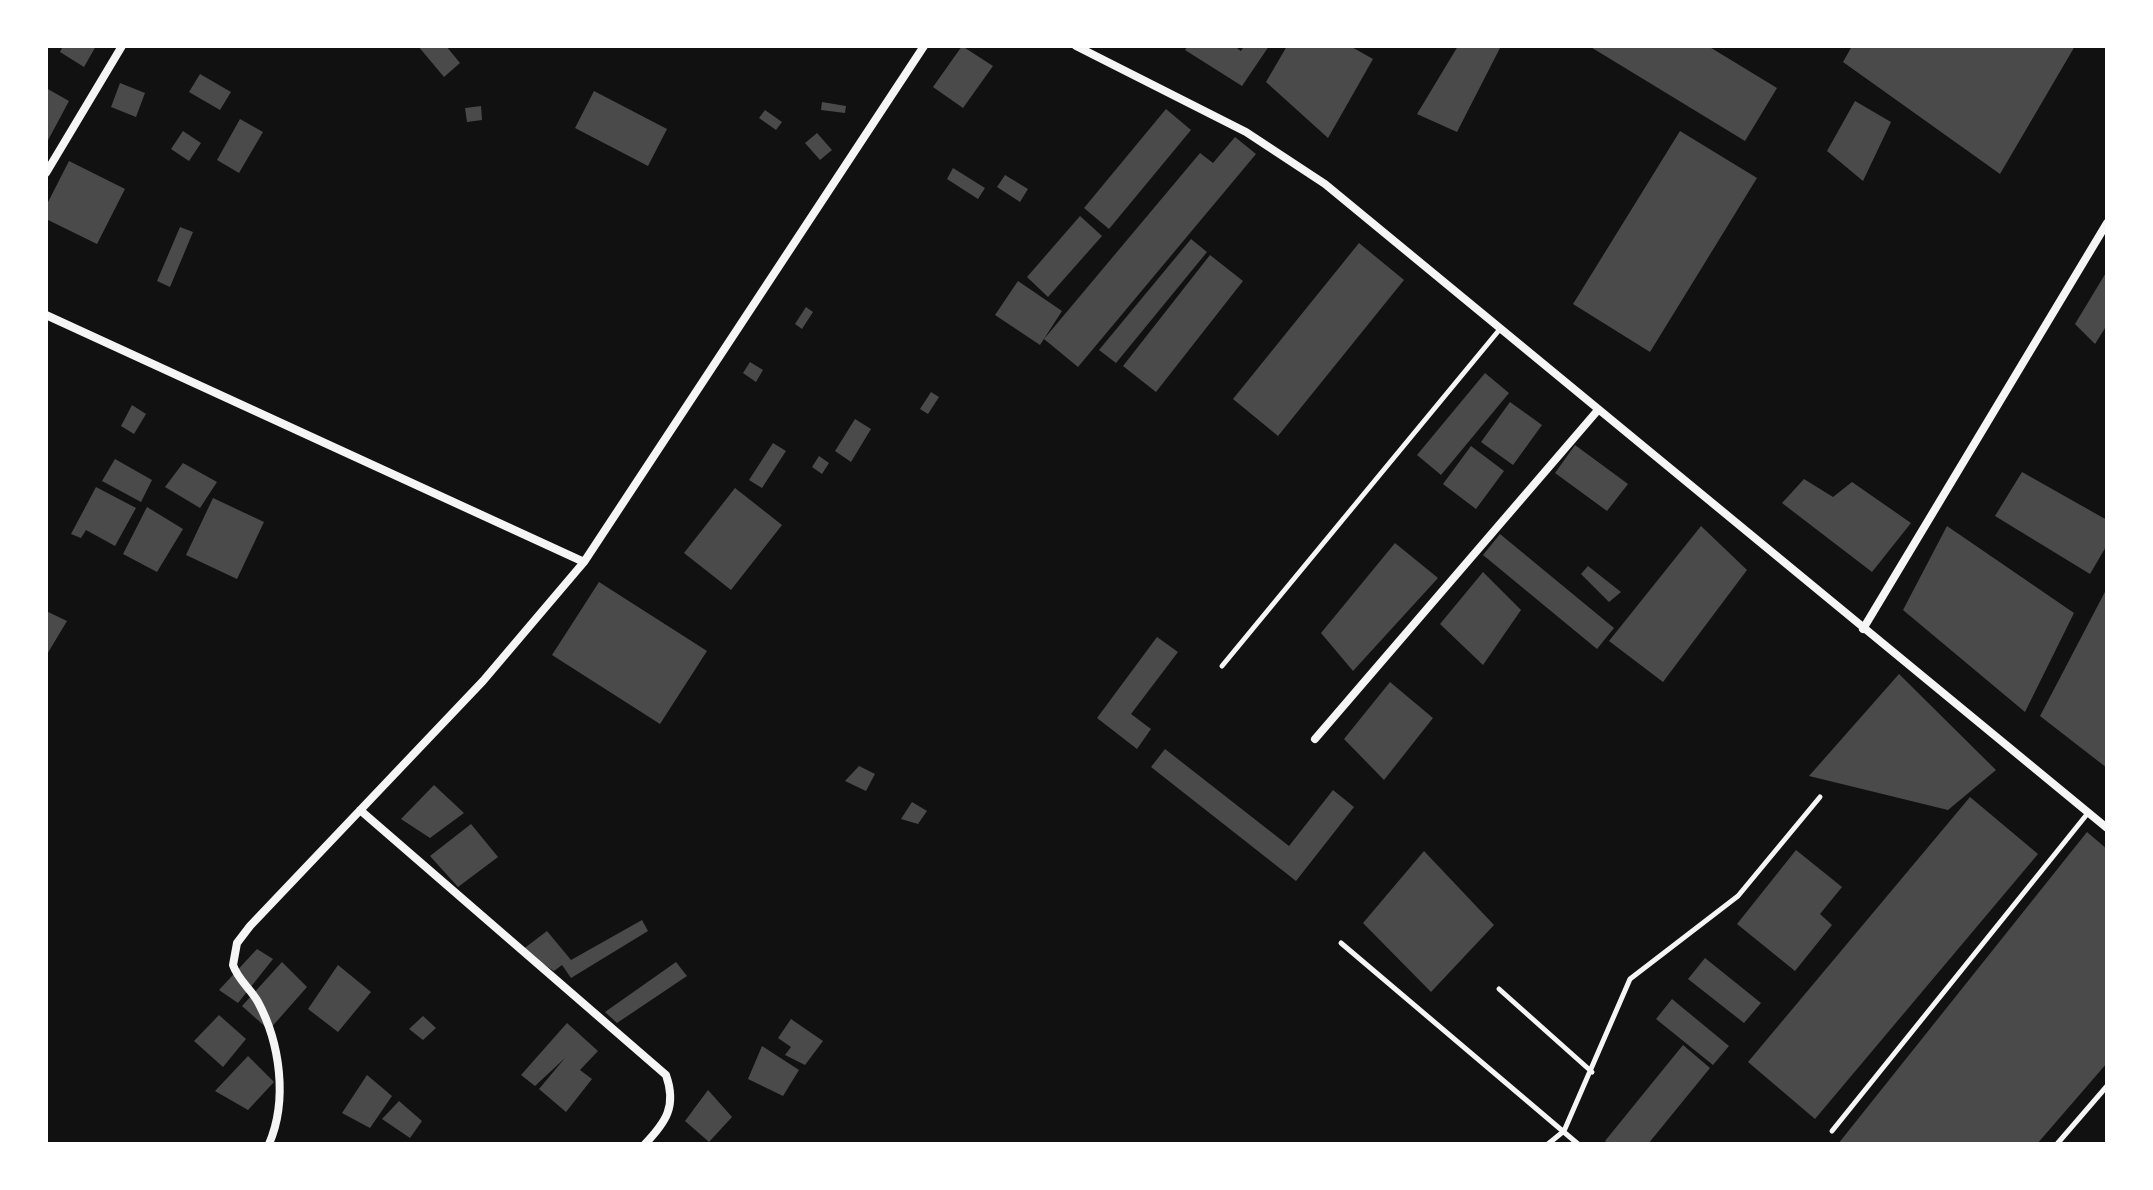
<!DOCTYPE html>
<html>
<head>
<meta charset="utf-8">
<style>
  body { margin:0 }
  #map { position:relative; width:2153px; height:1190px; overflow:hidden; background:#111; font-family:"DM Sans",sans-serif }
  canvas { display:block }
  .frame { position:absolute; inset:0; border:48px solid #fff; pointer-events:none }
</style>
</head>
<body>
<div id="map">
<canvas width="2153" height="1190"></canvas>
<div class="frame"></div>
</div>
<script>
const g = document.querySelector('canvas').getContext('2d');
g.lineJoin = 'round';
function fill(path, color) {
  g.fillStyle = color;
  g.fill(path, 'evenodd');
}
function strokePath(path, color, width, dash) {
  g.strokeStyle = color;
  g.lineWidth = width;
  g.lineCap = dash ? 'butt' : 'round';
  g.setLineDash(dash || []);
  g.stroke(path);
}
fill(new Path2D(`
  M 63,46 L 96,46 L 84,67 L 60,52 Z
  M 418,46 L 446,46 L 460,63 L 444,77 Z
  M 962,46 L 993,66 L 963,108 L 933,87 Z
  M 1188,46 L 1234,46 L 1241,51 L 1244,46 L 1269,46 L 1242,86 L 1185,50 Z
  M 1287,46 L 1350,46 L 1373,59 L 1328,138 L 1266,82 Z
  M 1458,46 L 1501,46 L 1457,132 L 1417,114 Z
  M 1589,46 L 1708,46 L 1777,88 L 1745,141 Z
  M 1852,46 L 2075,46 L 2000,174 L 1843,62 Z
  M 200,74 L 231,92 L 220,110 L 189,92 Z
  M 120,83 L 145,93 L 136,117 L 111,107 Z
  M 46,88 L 69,101 L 46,144 Z
  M 594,91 L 667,129 L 648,166 L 575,128 Z
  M 1855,101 L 1891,122 L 1863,181 L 1827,151 Z
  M 822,102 L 846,106 L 845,113 L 821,110 Z
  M 481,106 L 482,120 L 467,122 L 465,108 Z
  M 1166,109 L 1191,130 L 1109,229 L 1084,208 Z
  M 765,110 L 782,122 L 776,130 L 759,118 Z
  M 240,119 L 263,132 L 239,173 L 217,160 Z
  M 183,131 L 201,143 L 189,161 L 171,149 Z
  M 1680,131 L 1757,178 L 1650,352 L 1573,304 Z
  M 817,133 L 832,150 L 820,160 L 805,143 Z
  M 1235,137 L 1256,154 L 1078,367 L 1044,339 L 1200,153 L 1213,163 Z
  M 69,161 L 125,189 L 97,244 L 46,219 L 46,206 Z
  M 953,168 L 985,188 L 978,199 L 947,179 Z
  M 1005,175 L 1028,189 L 1020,202 L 997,187 Z
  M 1080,216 L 1102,236 L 1048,297 L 1027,277 Z
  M 180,227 L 193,232 L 170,287 L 157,281 Z
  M 1191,239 L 1207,252 L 1116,363 L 1099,350 Z
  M 1359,243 L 1404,280 L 1278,436 L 1233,399 Z
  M 1210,255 L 1243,281 L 1156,392 L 1123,366 Z
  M 2107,271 L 2107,325 L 2095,344 L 2075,324 Z
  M 1018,281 L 1062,311 L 1040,345 L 995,315 Z
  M 806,307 L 813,312 L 802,329 L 795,324 Z
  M 750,362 L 763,370 L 756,382 L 743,373 Z
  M 1485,373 L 1509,393 L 1441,475 L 1417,455 Z
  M 931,392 L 939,397 L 928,414 L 920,409 Z
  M 1510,402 L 1542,425 L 1513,465 L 1481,442 Z
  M 132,405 L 146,414 L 134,434 L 121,426 Z
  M 855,419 L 871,429 L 851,462 L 835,451 Z
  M 773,443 L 786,451 L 762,488 L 749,480 Z
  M 1575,445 L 1628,484 L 1607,511 L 1555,473 Z
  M 1471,446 L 1504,471 L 1476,509 L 1443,484 Z
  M 819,456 L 829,463 L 822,474 L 812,467 Z
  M 115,459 L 152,480 L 141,502 L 102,481 Z
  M 183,463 L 217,482 L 200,508 L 165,487 Z
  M 2022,472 L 2107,520 L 2107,545 L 2090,574 L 1995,516 Z
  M 1804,479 L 1833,497 L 1852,482 L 1911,523 L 1872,572 L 1782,503 Z
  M 96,487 L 136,508 L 115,546 L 86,530 L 81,538 L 71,534 Z
  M 735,488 L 782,525 L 731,590 L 684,553 Z
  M 213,498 L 264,522 L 237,579 L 186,555 Z
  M 147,507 L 183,529 L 157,572 L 123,554 Z
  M 1701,526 L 1747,570 L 1663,682 L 1609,641 Z
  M 1947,526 L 2074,613 L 2025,712 L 1903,610 Z
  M 1500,534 L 1614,628 L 1597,649 L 1483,555 Z
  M 1395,543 L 1438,578 L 1353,671 L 1321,633 Z
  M 1588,566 L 1621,592 L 1609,602 L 1581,574 Z
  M 1483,572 L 1521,610 L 1483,665 L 1440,624 Z
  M 599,582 L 707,651 L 660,724 L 552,655 Z
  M 2107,588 L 2107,768 L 2040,716 Z
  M 46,611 L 67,621 L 46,656 Z
  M 1157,637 L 1178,652 L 1131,714 L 1151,729 L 1137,749 L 1097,718 Z
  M 1899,674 L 1996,770 L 1948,810 L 1809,776 Z
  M 1390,682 L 1433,718 L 1384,780 L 1344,739 Z
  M 1165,749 L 1289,846 L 1333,790 L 1354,807 L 1296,881 L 1151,767 Z
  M 859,766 L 875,774 L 866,791 L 845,781 Z
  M 434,785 L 464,813 L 430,838 L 401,819 Z
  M 1970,797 L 2038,854 L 1815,1119 L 1748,1062 Z
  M 912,802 L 927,811 L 918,824 L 901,819 Z
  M 471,824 L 498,857 L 458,887 L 430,856 Z
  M 2087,832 L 2107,849 L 2107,1063 L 2037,1144 L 1838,1144 Z
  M 1796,850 L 1842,887 L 1820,914 L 1832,925 L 1795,971 L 1737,924 Z
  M 1424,851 L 1494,925 L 1431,992 L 1363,923 Z
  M 642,920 L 648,931 L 571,978 L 562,965 L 554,971 L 522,950 L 547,931 L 571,960 Z
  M 257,949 L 273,959 L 238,1003 L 219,990 Z
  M 1705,958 L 1761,1003 L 1744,1023 L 1688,979 Z
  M 282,962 L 307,987 L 269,1030 L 242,1006 Z
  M 676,962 L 687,976 L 617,1023 L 605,1012 Z
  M 338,965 L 371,992 L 338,1032 L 308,1009 Z
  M 1672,999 L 1729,1046 L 1713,1065 L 1656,1019 Z
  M 219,1015 L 246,1039 L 223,1067 L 194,1041 Z
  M 423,1016 L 436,1028 L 423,1040 L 409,1029 Z
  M 791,1019 L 823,1041 L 805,1065 L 785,1055 L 791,1047 L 778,1038 Z
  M 567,1023 L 598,1051 L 580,1070 L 592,1079 L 566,1112 L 539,1089 L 565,1058 L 535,1086 L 521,1075 Z
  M 1683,1045 L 1710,1068 L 1648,1144 L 1609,1144 L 1605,1141 Z
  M 762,1046 L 799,1070 L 783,1096 L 748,1079 Z
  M 248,1056 L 274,1082 L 248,1110 L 215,1091 Z
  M 367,1075 L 392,1096 L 370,1128 L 342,1113 Z
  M 708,1090 L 732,1117 L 709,1142 L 685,1121 Z
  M 399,1101 L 422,1121 L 410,1138 L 382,1119 Z`), '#4a4a4a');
strokePath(new Path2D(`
  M 1222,666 L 1500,329
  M 1341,943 L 1578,1144
  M 1499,989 L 1592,1072
  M 1832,1131 L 2088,813
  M 1548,1144 L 1564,1131 L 1630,979 L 1738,896 L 1820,797
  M 2057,1144 L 2107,1086`), '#f5f5f5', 5);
strokePath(new Path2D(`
  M 1076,46 L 1246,132 L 1325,184 L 2107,828
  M 46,173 L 122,46
  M 46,315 L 584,562 L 924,46
  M 1863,629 L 2107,223
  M 1315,739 L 1598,410
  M 360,810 L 666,1075 C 677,1106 666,1122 645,1144
  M 269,1144 C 288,1100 280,1043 258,1002 C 251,989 238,980 233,965 L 237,943 L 250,926 L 483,681 L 584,562`), '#f5f5f5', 8);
</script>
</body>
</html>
